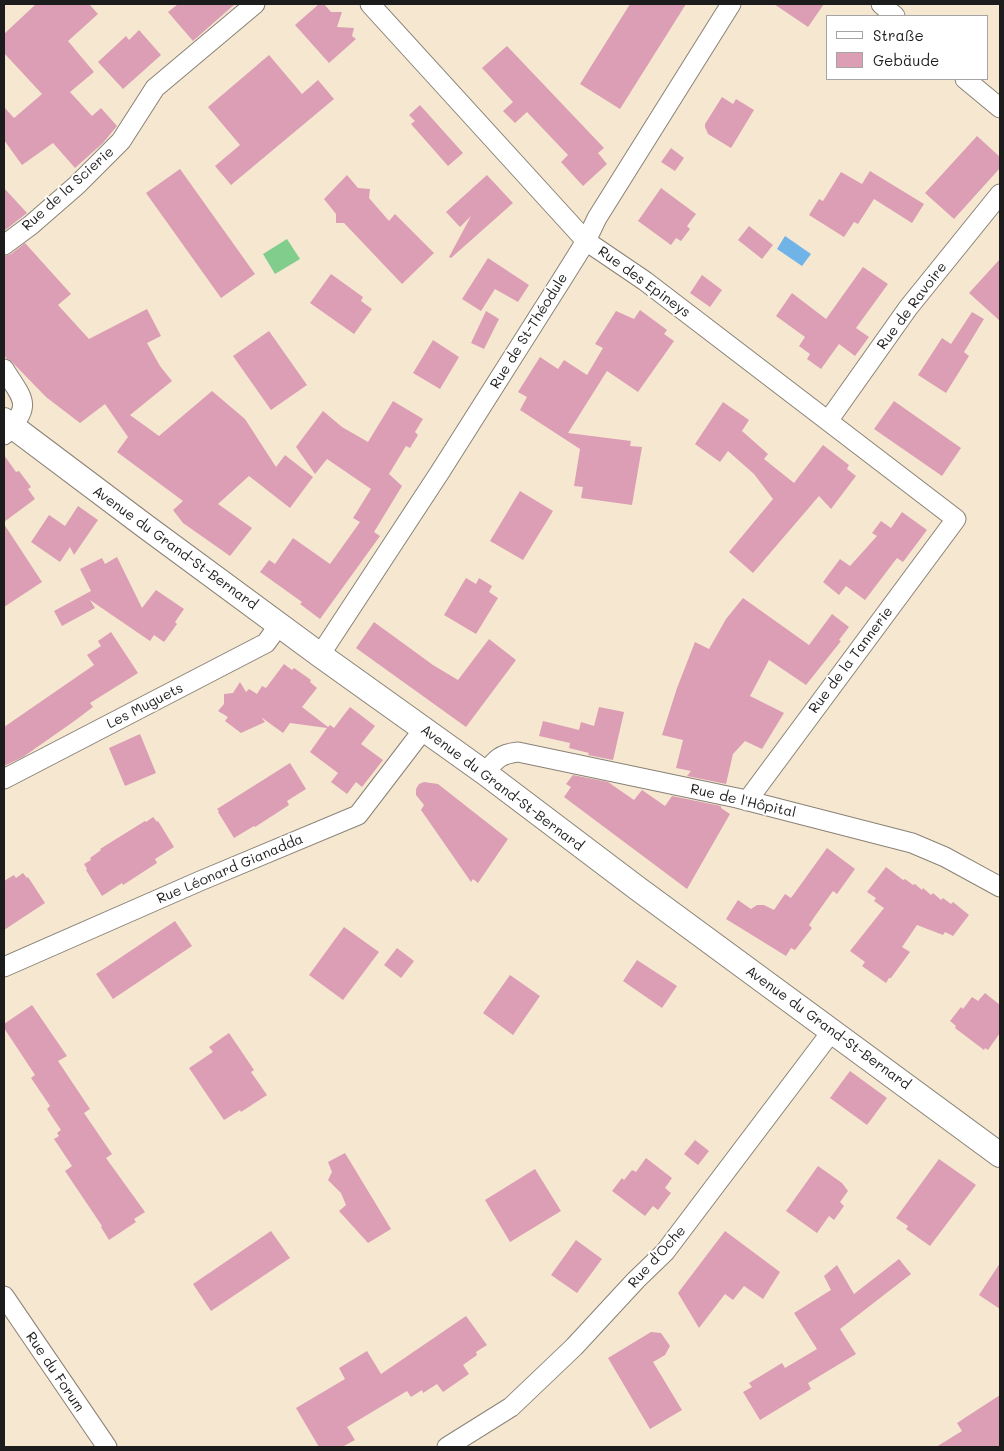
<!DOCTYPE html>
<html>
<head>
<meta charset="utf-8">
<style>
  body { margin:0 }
  #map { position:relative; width:1004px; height:1451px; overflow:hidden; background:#f6e7d1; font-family:Mali,sans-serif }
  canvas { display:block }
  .frame { position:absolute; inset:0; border:5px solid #1c1c1c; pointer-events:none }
  .legend { position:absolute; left:826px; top:15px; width:162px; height:65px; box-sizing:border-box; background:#fff; border:1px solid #a4a4a4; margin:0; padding:6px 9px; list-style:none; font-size:15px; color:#1c1c1c }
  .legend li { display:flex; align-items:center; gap:10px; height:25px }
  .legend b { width:25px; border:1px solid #a4a4a4 }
</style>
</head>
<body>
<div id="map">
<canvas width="1004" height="1451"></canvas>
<div class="frame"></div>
<ul class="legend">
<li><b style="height:6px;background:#fff"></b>Straße</li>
<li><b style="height:14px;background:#dc9eb4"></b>Gebäude</li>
</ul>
</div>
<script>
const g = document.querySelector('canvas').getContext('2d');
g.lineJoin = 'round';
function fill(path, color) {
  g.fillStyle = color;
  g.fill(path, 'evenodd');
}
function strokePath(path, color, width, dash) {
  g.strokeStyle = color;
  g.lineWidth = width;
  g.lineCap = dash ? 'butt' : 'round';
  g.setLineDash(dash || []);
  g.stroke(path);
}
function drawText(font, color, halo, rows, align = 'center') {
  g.font = font + ' Mali,sans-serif';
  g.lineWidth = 4;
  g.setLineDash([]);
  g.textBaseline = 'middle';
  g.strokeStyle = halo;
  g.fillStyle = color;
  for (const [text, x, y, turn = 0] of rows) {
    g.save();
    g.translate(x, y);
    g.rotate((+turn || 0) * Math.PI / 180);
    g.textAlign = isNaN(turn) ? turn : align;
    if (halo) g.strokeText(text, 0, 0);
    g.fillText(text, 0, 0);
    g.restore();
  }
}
fill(new Path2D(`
  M 287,239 L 300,259 L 275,274 L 263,254 Z`), '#80cd8c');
fill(new Path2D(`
  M 785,236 L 811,254 L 802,266 L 777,249 Z`), '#70b3e6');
fill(new Path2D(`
  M 36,4 L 89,4 L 98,14 L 68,41 L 94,72 L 70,92 L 92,116 L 101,108 L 117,126 L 103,143 L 75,168 L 53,143 L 22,165 L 4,140 L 4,107 L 14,118 L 42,94 L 4,53 L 4,34 Z
  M 178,4 L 235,4 L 193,41 L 168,12 Z
  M 319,4 L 324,4 L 331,12 L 342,12 L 337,27 L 354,28 L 352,36 L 356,39 L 329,63 L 295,25 Z
  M 630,4 L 686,4 L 620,109 L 580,84 Z
  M 774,4 L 824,4 L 808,27 Z
  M 139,30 L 161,55 L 123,89 L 98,62 L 126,36 L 129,40 Z
  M 507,46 L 604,148 L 598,153 L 607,164 L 583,186 L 561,162 L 568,155 L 527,112 L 515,123 L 503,111 L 513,102 L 482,68 Z
  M 269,55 L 302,94 L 318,80 L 334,99 L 231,185 L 215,166 L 240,145 L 208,107 Z
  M 722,97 L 733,104 L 736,99 L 754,110 L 731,148 L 708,134 L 705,127 L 705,124 Z
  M 420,105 L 463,153 L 448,166 L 411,124 L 415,121 L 409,115 Z
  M 977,136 L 1000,157 L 1000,168 L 954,219 L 925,193 Z
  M 671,148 L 684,158 L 675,171 L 661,162 Z
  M 180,169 L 255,274 L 221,298 L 146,193 Z
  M 870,171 L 924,204 L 912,223 L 874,199 L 858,224 L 854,222 L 844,237 L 809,215 L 819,199 L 823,201 L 841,172 L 862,184 Z
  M 347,175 L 358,188 L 370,189 L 369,198 L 389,221 L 395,214 L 434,253 L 402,284 L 344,223 L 336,223 L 336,214 L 324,199 Z
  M 487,175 L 513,203 L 451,258 L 449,257 L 471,216 L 460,227 L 446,212 Z
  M 4,188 L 27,213 L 4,231 Z
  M 661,188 L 696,214 L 687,226 L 690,229 L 681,241 L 676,238 L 671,245 L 638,221 Z
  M 749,226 L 773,245 L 762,259 L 738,240 Z
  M 25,243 L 71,294 L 58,305 L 89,339 L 147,309 L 161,336 L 147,343 L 160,366 L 172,381 L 130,415 L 159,436 L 212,391 L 245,419 L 276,467 L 285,455 L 313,477 L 290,508 L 249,476 L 218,504 L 252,528 L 230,556 L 183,523 L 173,510 L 183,501 L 117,452 L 128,437 L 105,404 L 80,423 L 46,397 L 13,363 L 6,358 L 4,354 L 4,256 L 11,254 Z
  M 488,258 L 529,285 L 518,302 L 495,289 L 481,311 L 462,299 Z
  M 1000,259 L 1000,321 L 969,293 Z
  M 863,267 L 888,284 L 856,328 L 869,337 L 855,356 L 839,344 L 821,369 L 807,359 L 810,354 L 799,346 L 805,337 L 776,316 L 792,293 L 826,319 Z
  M 331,274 L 363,297 L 361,301 L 372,309 L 354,334 L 310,303 Z
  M 702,275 L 722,290 L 710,307 L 690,293 Z
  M 640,310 L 667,330 L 664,334 L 674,341 L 638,392 L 607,371 L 568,433 L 631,441 L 630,446 L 642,447 L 632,505 L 581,498 L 583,487 L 574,486 L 580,449 L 520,410 L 527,397 L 518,392 L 540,357 L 558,369 L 564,360 L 587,375 L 603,348 L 595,344 L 616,311 L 634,319 Z
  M 486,311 L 499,319 L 484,349 L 471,343 Z
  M 972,312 L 984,319 L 964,352 L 969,356 L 946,393 L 918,375 L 942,338 L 951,344 Z
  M 269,331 L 307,385 L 271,410 L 233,356 Z
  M 433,340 L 459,357 L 440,389 L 413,373 Z
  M 393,401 L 423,419 L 415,432 L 418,435 L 410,448 L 406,446 L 389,474 L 402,486 L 374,532 L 380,536 L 320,619 L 300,604 L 302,602 L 260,572 L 269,560 L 275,564 L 293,538 L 330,564 L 360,522 L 353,518 L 371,489 L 327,459 L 315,474 L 296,447 L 323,411 L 342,427 L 368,442 Z
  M 894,401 L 961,448 L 942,476 L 874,429 Z
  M 723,402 L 749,420 L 742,431 L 768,454 L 764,459 L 794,483 L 823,445 L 849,465 L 847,469 L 856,476 L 831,509 L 819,496 L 753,573 L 729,552 L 773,499 L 754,474 L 728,451 L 720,462 L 695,444 Z
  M 4,455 L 16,472 L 19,471 L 31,487 L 28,489 L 35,499 L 4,522 Z
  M 520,491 L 553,511 L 523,560 L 490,541 Z
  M 78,506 L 98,520 L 74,555 L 70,547 L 60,562 L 31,542 L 49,515 L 65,526 Z
  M 902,512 L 927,530 L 903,562 L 897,558 L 865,600 L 846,586 L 839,595 L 823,582 L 840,559 L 850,566 L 877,536 L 872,533 L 881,521 L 891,528 Z
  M 4,524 L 42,582 L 4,607 Z
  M 117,557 L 142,608 L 156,590 L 184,609 L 175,622 L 177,624 L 164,642 L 154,635 L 150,641 L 90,600 L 95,608 L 62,626 L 54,611 L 91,591 L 80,569 L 102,558 L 105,564 Z
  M 466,578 L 476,584 L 479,578 L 492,586 L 489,592 L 498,598 L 476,634 L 444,615 Z
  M 743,598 L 809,645 L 832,614 L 849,627 L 839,640 L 841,641 L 806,685 L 769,660 L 750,696 L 784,713 L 762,749 L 745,741 L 733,754 L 726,784 L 687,776 L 691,771 L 676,768 L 683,740 L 662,735 L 677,688 L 695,642 L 709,649 L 726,619 Z
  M 374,622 L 433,665 L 458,680 L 489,639 L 516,660 L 466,727 L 356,648 Z
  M 111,632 L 138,673 L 90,703 L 93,707 L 73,722 L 23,757 L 4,766 L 4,727 L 94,665 L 87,655 L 101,646 L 98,641 Z
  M 284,664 L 292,670 L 294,668 L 311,680 L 310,682 L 317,688 L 302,707 L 328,727 L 330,725 L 334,728 L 350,707 L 375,726 L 361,744 L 383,760 L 362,787 L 356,782 L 347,794 L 331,782 L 338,773 L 310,752 L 327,728 L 290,723 L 283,733 L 261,717 L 265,722 L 241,733 L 225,721 L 228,717 L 218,711 L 224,704 L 224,694 L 233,693 L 240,682 L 246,692 L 249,689 L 257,694 L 262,686 L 266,688 Z
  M 599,707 L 624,712 L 613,760 L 588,755 L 589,753 L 569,748 L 570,743 L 539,736 L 543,721 L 579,730 L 581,722 L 594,726 Z
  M 140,734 L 156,773 L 125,786 L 109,748 Z
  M 290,763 L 306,789 L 287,801 L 289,805 L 255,827 L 254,826 L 234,838 L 218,812 L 219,811 L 217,809 Z
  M 573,775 L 608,782 L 634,800 L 642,790 L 665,806 L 672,796 L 721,806 L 721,808 L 730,814 L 687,889 L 564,797 L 571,787 L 566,784 Z
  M 424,782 L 438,784 L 508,839 L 478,883 L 473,879 L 471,882 L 421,810 L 424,805 L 416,795 L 416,789 L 419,784 Z
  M 153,817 L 157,822 L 158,821 L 174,847 L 155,859 L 157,863 L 123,885 L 122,883 L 102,896 L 86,870 L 87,869 L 84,864 L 91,860 L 90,858 L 101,850 L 100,849 L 145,821 L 146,822 Z
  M 827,848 L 855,869 L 837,894 L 833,891 L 815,916 L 809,925 L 812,928 L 795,950 L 791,948 L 786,956 L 726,919 L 738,900 L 751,909 L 757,905 L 764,905 L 774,910 L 785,894 L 791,898 Z
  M 886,867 L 903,880 L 905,879 L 913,885 L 915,884 L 922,890 L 923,888 L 931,895 L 933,893 L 941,900 L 943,898 L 951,904 L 953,902 L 969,915 L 953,936 L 945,932 L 943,935 L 917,925 L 902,947 L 910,952 L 891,978 L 889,978 L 886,983 L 862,966 L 865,962 L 850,951 L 884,908 L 874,901 L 876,898 L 867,892 Z
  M 23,873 L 27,878 L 28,877 L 45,903 L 4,930 L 4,881 L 14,875 L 16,878 Z
  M 175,921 L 192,946 L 113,999 L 96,974 Z
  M 344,927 L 379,952 L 343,1000 L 309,975 Z
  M 397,948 L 414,961 L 401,978 L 384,965 Z
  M 637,960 L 677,986 L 662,1008 L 623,981 Z
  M 510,975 L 540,996 L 513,1035 L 483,1013 Z
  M 985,993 L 1000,1005 L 1000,1033 L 988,1050 L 985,1048 L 984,1050 L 955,1028 L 956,1026 L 950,1021 L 961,1007 L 963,1009 L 972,997 L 978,1001 Z
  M 32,1005 L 67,1056 L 58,1061 L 90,1109 L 84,1113 L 112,1154 L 106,1158 L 145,1212 L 134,1219 L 136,1222 L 109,1240 L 101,1227 L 102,1226 L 65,1171 L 72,1166 L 54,1139 L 59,1136 L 57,1133 L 61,1130 L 47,1109 L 50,1106 L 31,1078 L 35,1075 L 4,1028 L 4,1024 Z
  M 229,1033 L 254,1070 L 251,1072 L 267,1095 L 241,1112 L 240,1110 L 224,1120 L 189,1068 L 213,1052 L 209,1047 Z
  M 850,1071 L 887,1098 L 867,1125 L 830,1098 Z
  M 695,1140 L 709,1151 L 698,1165 L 684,1154 Z
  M 345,1153 L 391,1229 L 368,1243 L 339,1211 L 346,1205 L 341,1193 L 328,1180 L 332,1172 L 328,1162 Z
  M 646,1158 L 672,1178 L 665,1188 L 671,1193 L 658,1210 L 653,1206 L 645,1216 L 612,1191 L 622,1178 L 624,1180 L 632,1170 L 636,1172 Z
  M 939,1159 L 976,1185 L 930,1246 L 906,1229 L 908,1226 L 896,1218 Z
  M 818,1166 L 842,1183 L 848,1191 L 840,1202 L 844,1206 L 834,1220 L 829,1216 L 817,1233 L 786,1211 Z
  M 535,1169 L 561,1211 L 510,1242 L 485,1200 Z
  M 271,1231 L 290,1258 L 211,1311 L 193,1284 Z
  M 725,1231 L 780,1272 L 763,1299 L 744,1286 L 733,1300 L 725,1294 L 699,1328 L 678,1293 Z
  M 576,1240 L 602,1259 L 577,1293 L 551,1275 Z
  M 899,1259 L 911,1274 L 840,1329 L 856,1354 L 808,1383 L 811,1389 L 760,1420 L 743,1392 L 752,1387 L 749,1383 L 782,1363 L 785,1368 L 817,1349 L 794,1313 L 831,1290 L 824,1276 L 837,1265 L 854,1294 Z
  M 1000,1263 L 1000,1309 L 979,1295 Z
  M 466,1316 L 487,1345 L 476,1352 L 477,1355 L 463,1365 L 469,1374 L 443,1392 L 437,1384 L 423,1393 L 422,1390 L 411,1397 L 407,1391 L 347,1427 L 355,1440 L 342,1447 L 319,1447 L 296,1408 L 345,1379 L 339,1368 L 367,1351 L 381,1374 Z
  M 651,1332 L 661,1333 L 670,1346 L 665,1355 L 653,1362 L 682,1410 L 650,1429 L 608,1358 Z
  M 1000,1395 L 1000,1447 L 936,1447 L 962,1431 L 957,1423 Z`), '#dc9eb4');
const minor = new Path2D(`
  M 370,4 L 586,241 L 645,281 L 956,519 L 747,801
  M 881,4 L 895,16
  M 965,79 L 1000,108
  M 4,245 L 31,225 L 77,185 L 121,141 L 155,88 L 255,4
  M 4,369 C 23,400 34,404 4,435
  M 828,421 L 908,308 L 1000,194
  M 320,655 L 440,472 L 561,281 L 586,241 L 597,218 L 731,4
  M 485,773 C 496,759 500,754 518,752 L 737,798 L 912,843 L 945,857 L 1000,887
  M 4,779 L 266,643 L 279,625
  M 4,967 L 200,881 L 358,815 L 423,730
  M 4,1296 L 107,1447
  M 447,1447 L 511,1407 L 574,1347 L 636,1280 L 665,1252 L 832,1031`);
const tertiary = new Path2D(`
  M 4,420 L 145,526 L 320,655 L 485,773 L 637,888 L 1000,1155`);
strokePath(minor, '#898276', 21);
strokePath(tertiary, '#898276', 26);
strokePath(minor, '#fff', 19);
strokePath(tertiary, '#fff', 24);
drawText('14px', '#1c1c1c', '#fff', [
  ["Rue de la Scierie",68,189,-42],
  ["Rue des Epineys",644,282,36],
  ["Rue de Ravoire",912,306,-53],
  ["Rue de St-Théodule",529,331,-58],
  ["Avenue du Grand-St-Bernard",175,548,36],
  ["Rue de la Tannerie",851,660,-53],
  ["Les Muguets",145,706,-27],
  ["Avenue du Grand-St-Bernard",502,788,37],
  ["Rue de l'Hôpital",743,801,13],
  ["Rue Léonard Gianadda",230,869,-23],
  ["Avenue du Grand-St-Bernard",828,1028,36],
  ["Rue d'Oche",657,1257,-48],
  ["Rue du Forum",55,1372,56]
]);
</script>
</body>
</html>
